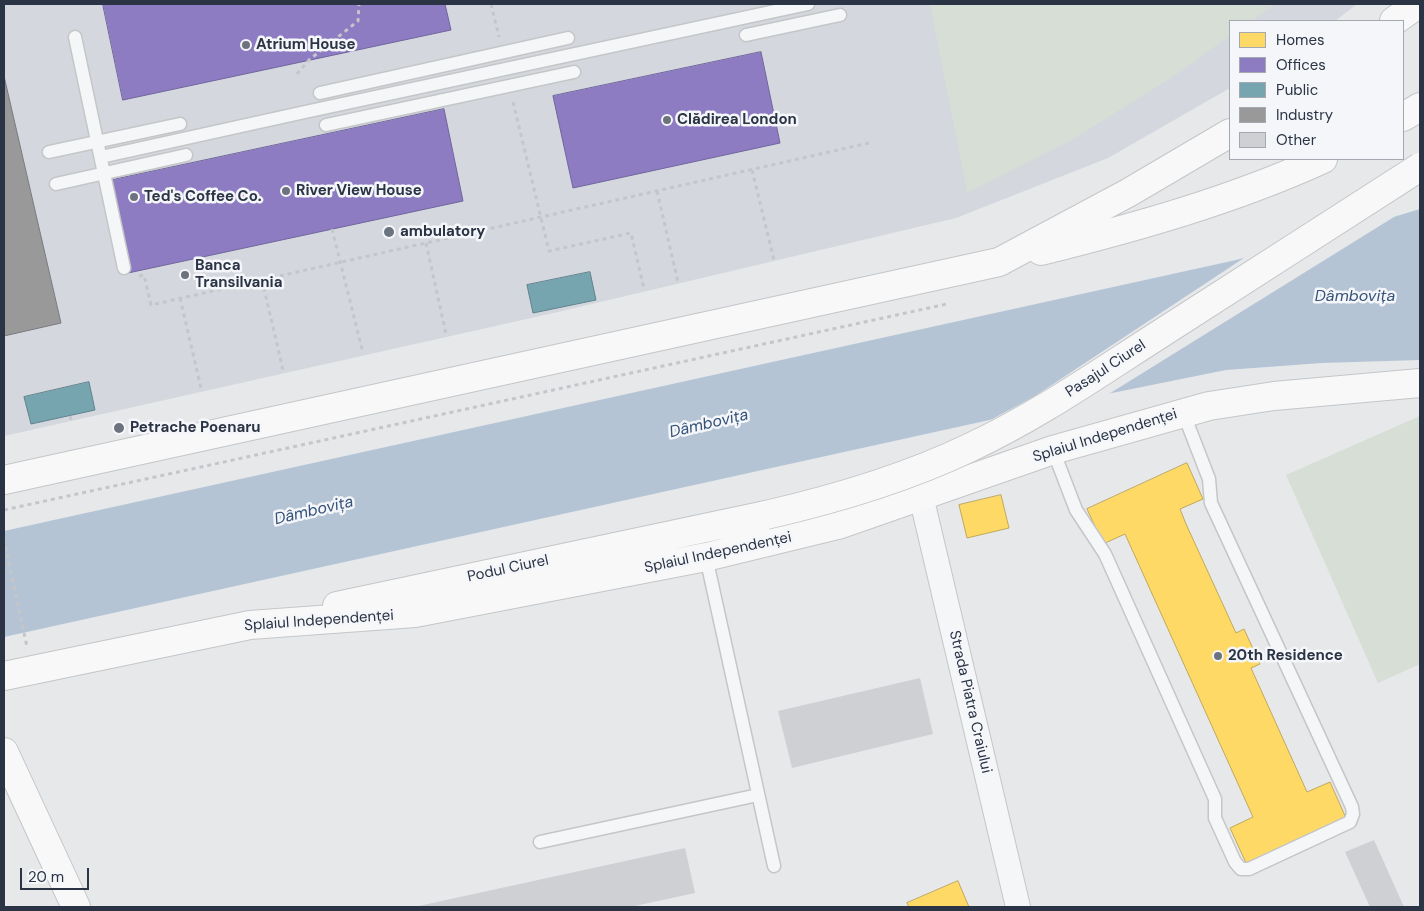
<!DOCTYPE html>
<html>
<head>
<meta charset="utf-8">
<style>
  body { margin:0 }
  #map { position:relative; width:1424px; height:911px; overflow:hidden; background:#e6e8ea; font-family:"DM Sans",sans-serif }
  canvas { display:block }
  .frame { position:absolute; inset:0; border:5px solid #2b3445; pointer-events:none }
  .legend { position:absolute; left:1229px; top:20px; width:175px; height:140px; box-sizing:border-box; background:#f4f6f9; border:1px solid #a4a8b1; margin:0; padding:6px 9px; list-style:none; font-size:15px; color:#2b3445 }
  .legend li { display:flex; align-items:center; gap:10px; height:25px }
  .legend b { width:25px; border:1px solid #a4a8b1 }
  .scale { position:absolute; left:20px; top:868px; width:69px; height:22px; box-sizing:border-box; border:2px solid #2b3445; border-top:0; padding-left:6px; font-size:15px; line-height:18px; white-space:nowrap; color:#2b3445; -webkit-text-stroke:4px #f4f6f9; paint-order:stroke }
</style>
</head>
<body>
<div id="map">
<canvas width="1424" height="911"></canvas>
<div class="frame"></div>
<ul class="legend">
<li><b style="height:14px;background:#ffd966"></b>Homes</li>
<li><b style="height:14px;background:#8e7cc3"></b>Offices</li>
<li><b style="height:14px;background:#76a5af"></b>Public</li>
<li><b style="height:14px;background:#999"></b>Industry</li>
<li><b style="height:14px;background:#ced0d3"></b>Other</li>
</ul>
<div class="scale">20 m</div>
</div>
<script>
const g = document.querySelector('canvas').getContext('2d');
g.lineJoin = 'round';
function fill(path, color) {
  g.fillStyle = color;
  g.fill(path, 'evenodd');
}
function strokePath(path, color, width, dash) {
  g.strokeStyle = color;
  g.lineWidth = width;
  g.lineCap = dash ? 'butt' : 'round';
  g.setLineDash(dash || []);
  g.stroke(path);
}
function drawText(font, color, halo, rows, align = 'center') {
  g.font = font + ' "DM Sans",sans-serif';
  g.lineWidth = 5;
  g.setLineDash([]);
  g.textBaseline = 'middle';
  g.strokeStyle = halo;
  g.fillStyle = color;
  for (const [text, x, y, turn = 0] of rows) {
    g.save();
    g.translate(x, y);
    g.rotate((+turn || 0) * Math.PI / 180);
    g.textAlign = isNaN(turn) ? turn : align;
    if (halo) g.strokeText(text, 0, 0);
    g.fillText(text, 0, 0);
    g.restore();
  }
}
fill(new Path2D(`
  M 4,4 L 1357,4 L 1335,21 L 1230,21 L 1230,88 L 1108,158 L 956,218 L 558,312 L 4,436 Z`), '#d4d7dd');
fill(new Path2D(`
  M 930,4 L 1275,4 L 1252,21 L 1230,21 L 1230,36 L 1171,78 L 1072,140 L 967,193 Z
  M 1420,416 L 1420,664 L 1378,683 L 1286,475 Z`), '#d6ded6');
fill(new Path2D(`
  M 1420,209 L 1420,360 L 1322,363 L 1226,370 L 1112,393 L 4,637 L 4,531 L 1236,260 L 1337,234 Z`), '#b4c4d5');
fill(new Path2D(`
  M 1402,212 L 1104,397 L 983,424 L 1035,396 L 1250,254 L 1337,232 Z`), '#e6e8ea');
const homes = new Path2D(`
  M 1187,463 L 1203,499 L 1180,509 L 1186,524 L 1236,633 L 1244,629 L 1260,664 L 1251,668 L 1307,792 L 1330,782 L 1346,818 L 1246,863 L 1230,828 L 1253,817 L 1125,534 L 1103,544 L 1087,509 Z
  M 1001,495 L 1009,528 L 967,538 L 959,505 Z
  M 958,881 L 969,907 L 909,907 L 907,903 Z`);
fill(homes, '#ffd966');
strokePath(homes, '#bfa85c', 1);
const offices = new Path2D(`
  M 103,4 L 445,4 L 451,30 L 123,100 Z
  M 761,52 L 780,143 L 573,188 L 553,96 Z
  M 444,109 L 463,201 L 128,273 L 108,181 Z`);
fill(offices, '#8e7cc3');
strokePath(offices, '#70669d', 1);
const public = new Path2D(`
  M 590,272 L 596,300 L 533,313 L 527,285 Z
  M 89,382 L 95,410 L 31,424 L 24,397 Z`);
fill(public, '#76a5af');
strokePath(public, '#60838f', 1);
const industry = new Path2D(`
  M 4,76 L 61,323 L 4,336 Z`);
fill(industry, '#999');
strokePath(industry, '#787b80', 1);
fill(new Path2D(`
  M 920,678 L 933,734 L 792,768 L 778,711 Z
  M 1374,840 L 1404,907 L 1370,907 L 1345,852 Z
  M 685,848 L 695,893 L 630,907 L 414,907 Z`), '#ced0d3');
const lane = new Path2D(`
  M 746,35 L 840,15
  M 75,37 L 124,268
  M 320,93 L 568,38
  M 326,125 L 574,72
  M 49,152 L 180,124
  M 101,157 L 305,112 L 808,4
  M 56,184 L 186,155
  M 1053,450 L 1076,510 L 1105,554 L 1215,799 L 1215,818 L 1235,862 L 1241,869 L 1249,869 L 1350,822 L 1353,814 L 1352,807 L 1211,503 L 1209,479 L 1183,412
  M 706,557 L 774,866
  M 540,842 L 758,795`);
const street = new Path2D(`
  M 921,496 L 1018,907`);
const secondary = new Path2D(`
  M 1394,21 L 1418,4
  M 1403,117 L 1420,107
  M 1041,251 C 1137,227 1233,200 1323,159
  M 4,480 L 999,262 L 1128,193 L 1230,133
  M 337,606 L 766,515
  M 4,676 L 250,625 L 415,613 L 706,557 L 838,525 L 1053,450 L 1209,406 L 1274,396 L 1420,383
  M 4,752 L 76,907`);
strokePath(lane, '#c4c6c8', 15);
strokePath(street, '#c4c6c8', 26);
strokePath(secondary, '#c4c6c8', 30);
strokePath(new Path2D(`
  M 491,4 L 499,37
  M 297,74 L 309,60 L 358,21 L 359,4
  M 513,102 L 549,251 L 631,233 L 644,289
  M 752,170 L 774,260
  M 657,191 L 678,282
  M 332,229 L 363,353
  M 426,243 L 446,334
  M 139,276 L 144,275 L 151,305 L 869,143
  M 262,280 L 283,370
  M 180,298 L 201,388
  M 70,416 L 71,420
  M 4,510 L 947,304
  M 4,539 L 27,647`), '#c5c6ca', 3, [4, 4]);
strokePath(lane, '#f5f6f7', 12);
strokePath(street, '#f5f6f7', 24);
strokePath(secondary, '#f8f8f8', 28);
const secondaryBridge = new Path2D(`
  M 766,515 C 836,499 904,479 969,448 C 1036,417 1096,375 1157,336 C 1245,280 1332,223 1420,167`);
strokePath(secondaryBridge, '#c4c6c8', 30, []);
strokePath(secondaryBridge, '#f8f8f8', 28);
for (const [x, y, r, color] of [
  [246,45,5,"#6c737f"],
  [667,120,5,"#6c737f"],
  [286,191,5,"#6c737f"],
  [134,197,5,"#6c737f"],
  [389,232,6,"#6c737f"],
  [185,275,5,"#6c737f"],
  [119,428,6,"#6c737f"],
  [1218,656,5,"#6c737f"]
]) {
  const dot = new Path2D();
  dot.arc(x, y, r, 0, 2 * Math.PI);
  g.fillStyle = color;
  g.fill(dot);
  strokePath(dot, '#f4f6f9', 2);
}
drawText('bold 15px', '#2b3445', '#f4f6f9', [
  ["Atrium House",256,45],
  ["Clădirea London",677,120],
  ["River View House",296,191],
  ["Ted's Coffee Co.",144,197],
  ["ambulatory",400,232],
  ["Banca",195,266],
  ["Transilvania",195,283],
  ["Petrache Poenaru",130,428],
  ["20th Residence",1228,656]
], 'left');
drawText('15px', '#2b3445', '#f4f6f9', [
  ["Pasajul Ciurel",1106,369,-33],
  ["Splaiul Independenței",1105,436,-17],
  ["Splaiul Independenței",718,553,-12],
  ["Podul Ciurel",508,569,-12],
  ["Splaiul Independenței",319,621,-4],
  ["Strada Piatra Craiului",970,702,77]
]);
drawText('italic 16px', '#34527a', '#f4f6f9', [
  ["Dâmbovița",1355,297],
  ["Dâmbovița",709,424,-13],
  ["Dâmbovița",314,511,-13]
]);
</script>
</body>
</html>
